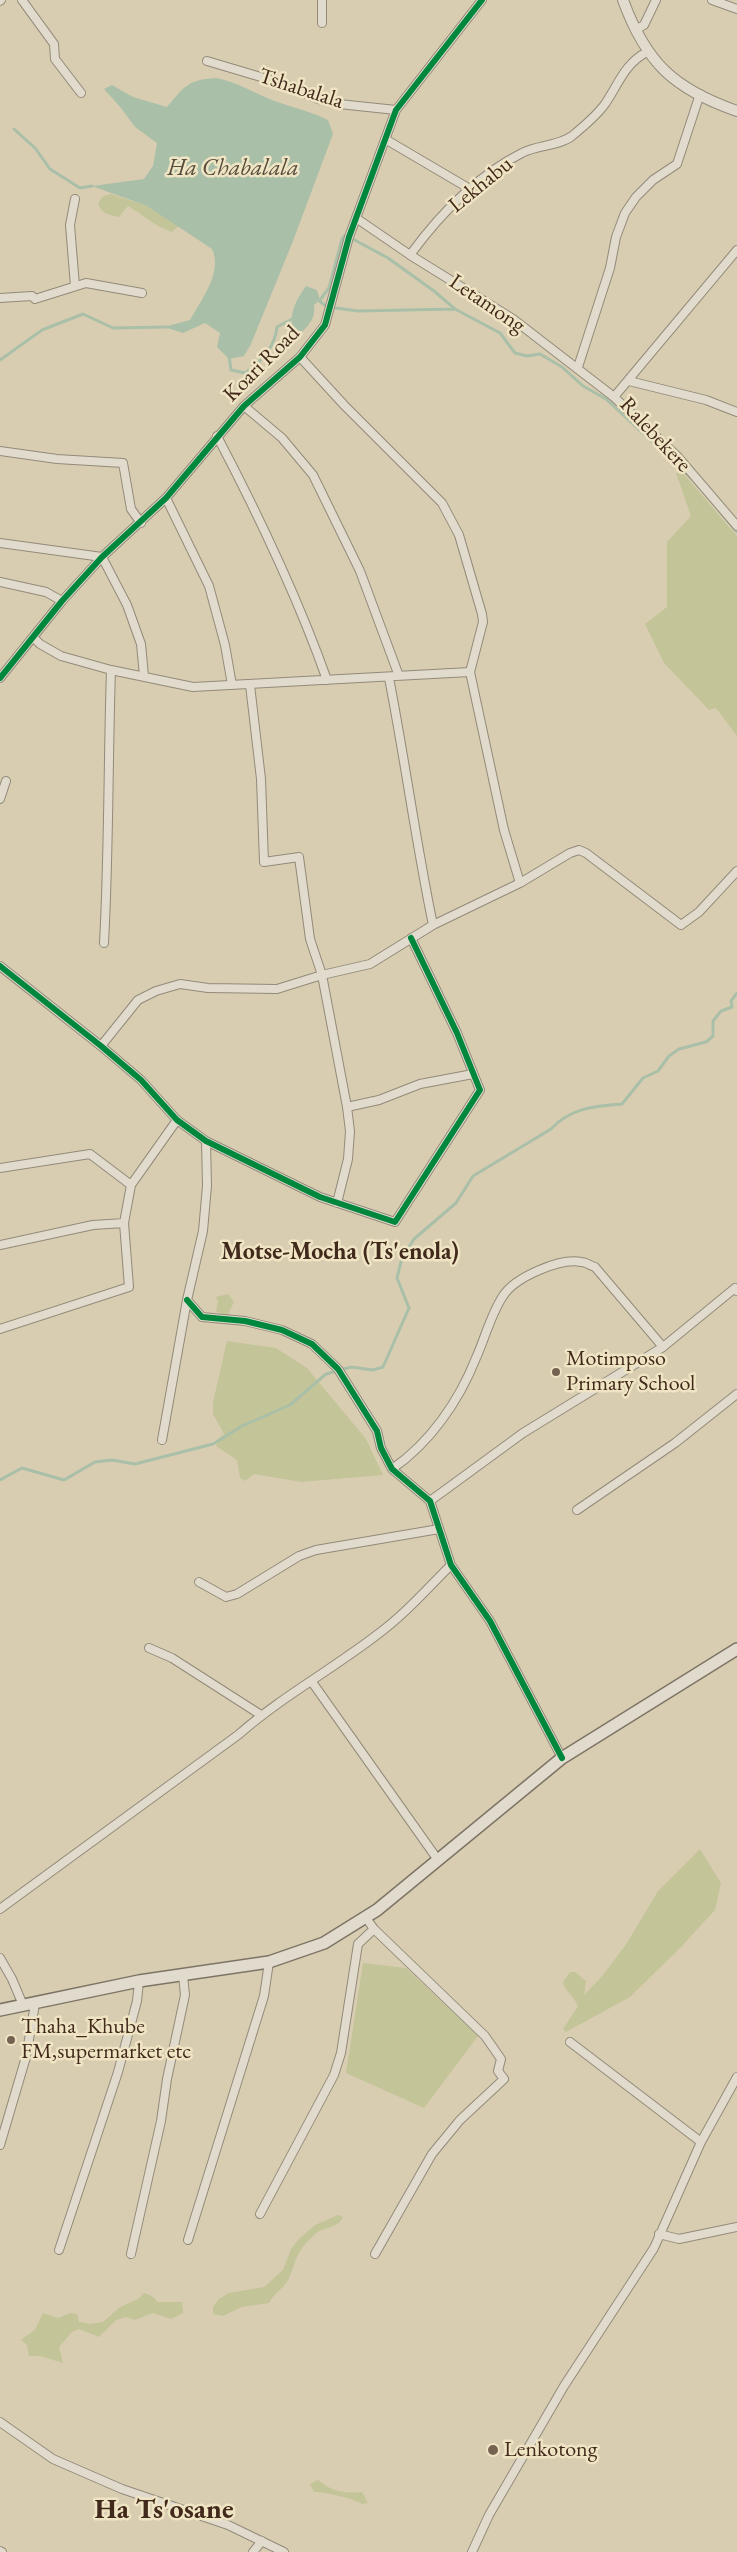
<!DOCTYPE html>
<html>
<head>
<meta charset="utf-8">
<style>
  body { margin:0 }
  canvas { display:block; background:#d8cdb1 }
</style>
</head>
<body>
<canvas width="737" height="2552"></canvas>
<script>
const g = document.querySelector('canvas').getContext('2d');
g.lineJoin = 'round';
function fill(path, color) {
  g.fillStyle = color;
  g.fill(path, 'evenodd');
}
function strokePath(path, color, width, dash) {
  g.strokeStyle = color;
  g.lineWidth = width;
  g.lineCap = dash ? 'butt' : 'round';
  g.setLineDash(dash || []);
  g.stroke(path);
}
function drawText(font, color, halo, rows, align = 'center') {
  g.font = font + ' "EB Garamond",serif';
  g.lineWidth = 5;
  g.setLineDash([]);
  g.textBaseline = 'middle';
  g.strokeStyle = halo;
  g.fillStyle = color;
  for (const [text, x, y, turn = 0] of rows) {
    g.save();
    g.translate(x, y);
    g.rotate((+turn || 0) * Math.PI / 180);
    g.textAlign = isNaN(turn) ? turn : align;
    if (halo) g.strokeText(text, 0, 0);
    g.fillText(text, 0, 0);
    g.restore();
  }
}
fill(new Path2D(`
  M 111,194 L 147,206 L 179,226 L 172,232 C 156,227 142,214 128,206 L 119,217 C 109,215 101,213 98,204 L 103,196 Z
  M 682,472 L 737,536 L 737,736 L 716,708 L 709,710 L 664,663 L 645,624 L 667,607 L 667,542 L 691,516 L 676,473 Z
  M 228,1294 L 234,1302 L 227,1316 L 216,1311 L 218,1301 L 216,1297 Z
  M 227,1341 L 276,1348 L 307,1368 L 366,1439 L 383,1475 L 301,1482 L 254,1474 L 245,1481 L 240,1478 L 237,1460 L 216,1446 L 219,1438 L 224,1434 L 213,1414 L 213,1402 Z
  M 700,1849 L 721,1883 L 715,1910 L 681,1947 L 630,1997 L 566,2032 L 563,2029 L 578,2006 C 574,1996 565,1992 563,1982 L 570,1972 L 575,1972 L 586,1981 L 584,1995 L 603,1975 L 627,1943 L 658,1891 Z
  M 363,1963 L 406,1968 L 478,2036 L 424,2108 L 346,2073 Z
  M 338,2215 L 343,2217 C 337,2230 323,2226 314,2235 C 310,2239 302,2247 299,2253 C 293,2263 292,2277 284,2286 C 278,2292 274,2294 269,2303 L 242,2307 L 223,2316 L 213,2314 L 213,2307 L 219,2299 L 229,2293 L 264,2287 L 283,2270 L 291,2249 L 300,2238 L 315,2225 Z
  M 144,2293 L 152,2296 L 158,2302 L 182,2302 L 183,2313 L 171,2319 L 153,2313 L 135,2320 L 126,2317 L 116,2320 L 99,2337 L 79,2329 L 72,2332 L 59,2347 L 63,2363 L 40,2356 L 29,2356 L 27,2345 L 21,2340 L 35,2330 L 43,2313 L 58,2318 L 70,2313 L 77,2314 L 79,2322 L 90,2324 L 103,2322 L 120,2307 L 138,2299 Z
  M 318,2480 C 331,2491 345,2494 362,2492 L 368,2503 L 362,2504 C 352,2498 325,2492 314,2492 L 310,2484 Z`), '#c4c499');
fill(new Path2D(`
  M 216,78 C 237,82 252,92 272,100 C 290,107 310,111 328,120 L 333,134 L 293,241 L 251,344 L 244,356 L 229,359 L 217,347 L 220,333 L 205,323 L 183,333 L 164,327 L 190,320 C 201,300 223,272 212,249 L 147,206 L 92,186 L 144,179 L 153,166 L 157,143 L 135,127 L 121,108 L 104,89 L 112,85 L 133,97 L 167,107 C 185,86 187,80 216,78 Z
  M 306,286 L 317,290 L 320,300 L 314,305 C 316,318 309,325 300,334 L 293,330 C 289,313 296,300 306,286 Z`), '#aabfa8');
strokePath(new Path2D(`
  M 14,129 L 35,148 L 50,169 L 80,188 L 92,186
  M 318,300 L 326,306
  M 320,300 L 329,288 L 342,239 L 344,236 L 349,237 L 388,258 L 434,291 L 455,309 L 500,333 L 515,353 L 527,356 L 540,354 L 562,367 L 583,386 L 606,399 L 673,461
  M 336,308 L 358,311 L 455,309
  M 229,356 L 231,370 L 245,373 C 261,362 275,348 277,327 L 294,318
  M 0,360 L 42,330 L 83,314 L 113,328 L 167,327
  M 682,469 L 699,486
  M 719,510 L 737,532
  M 0,1480 L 22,1468 L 64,1480 L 95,1462 L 112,1460 L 135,1464 L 213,1444 L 242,1426 L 290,1405 L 326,1374 L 351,1367 L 373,1370 L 383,1367 L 409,1308 L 397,1278 L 402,1258 L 414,1239 L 456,1203 L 473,1176 L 551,1129 C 570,1108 595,1106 622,1104 L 643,1078 L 658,1071 L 669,1056 L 679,1049 L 706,1042 L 713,1036 L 713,1021 L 721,1011 L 732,1007 L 731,1001 L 737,993`), '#aabfa8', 3);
const minor = new Path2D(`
  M 22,0 L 54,44 L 55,59 L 81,93
  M 322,0 L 322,23
  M 712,0 L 737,9
  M 0,1 L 1,0
  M 635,30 L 644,25 L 656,0
  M 207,61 L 281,83 L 318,99 L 339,104 L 396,110
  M 385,139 L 470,189
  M 356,218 L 410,255 L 513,319 L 614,397
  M 737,250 L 614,397 L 678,457 L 737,526
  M 410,255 C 440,214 476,176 522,153 C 536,145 559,146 572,136 C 583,127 597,115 605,104 C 618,85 625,63 647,52
  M 75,286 L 70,225 L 75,199
  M 0,298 L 32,296 L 35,299 L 86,283 L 142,293
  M 300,357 L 345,406 L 442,503 L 459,535 L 482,614 L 483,622 L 470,672 L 504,830 L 520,883
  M 578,367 L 610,268 L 616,237 L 625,213 L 636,197 L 653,180 L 677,164 L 700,94
  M 629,381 L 706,400 L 737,412
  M 244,406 L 282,438 L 313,475 L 360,571 L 399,676
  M 217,436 C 259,516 297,595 327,680
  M 0,451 L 57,459 L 123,463 L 131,509 L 141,523
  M 166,498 L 209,586 L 225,645 L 232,685
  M 0,543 L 102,557 L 127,605 L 141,644 L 144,676
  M 0,582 L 46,592 L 62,601
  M 33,637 L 40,644 L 61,656 L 111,670 L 193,687 L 470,672
  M 0,678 L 62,601 L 102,557 L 166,498 L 244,406 L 300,357 L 325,325 L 349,237 L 396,110 L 482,0
  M 389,678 C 405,760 416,843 433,925
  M 250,685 L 261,779 L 264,862 L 299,857 L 310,939 L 322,975 L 347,1107 L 350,1131 L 348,1159 L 337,1203
  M 0,799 L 6,781
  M 104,943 C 109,852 108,761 111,670
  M 0,966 L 101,1046 L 141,1080 L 177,1120 L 206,1141 L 320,1197 L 395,1222 L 480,1090 L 457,1033 L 411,938
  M 101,1046 L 138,1000 L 156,991 L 180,984 L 208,988 L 277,989 L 322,975 L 370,964 L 433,925 L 520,883 L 570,853 L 579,850 L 586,853 L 681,925 L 699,912 L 737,871
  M 347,1107 L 379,1100 L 420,1084 L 473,1074
  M 0,1168 L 90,1154 L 131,1185
  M 0,1245 L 93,1225 L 124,1223
  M 187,1300 L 202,1317 L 245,1321 L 282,1330 L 312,1344 L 338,1369 L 377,1431 L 381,1448 L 392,1469 L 430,1501 L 451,1565 L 490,1621 L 562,1758
  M 0,1329 L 129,1287 L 124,1223 L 131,1185 L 177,1120
  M 162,1440 L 187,1300 L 203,1231 L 207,1186 L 206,1141
  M 392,1469 C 430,1443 459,1401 476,1358 C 485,1338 491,1314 503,1296 C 515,1277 560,1258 581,1262 C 586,1262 591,1266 595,1267 L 663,1347
  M 430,1501 L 523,1433 L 663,1347 L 735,1288 L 737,1291
  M 577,1510 L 675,1443 L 737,1394
  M 199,1582 L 226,1597 L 237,1594 L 299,1556 L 316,1550 L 439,1529
  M 149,1648 L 172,1658 L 261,1715
  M 312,1682 L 438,1860
  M 0,1909 L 238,1735 C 281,1697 333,1669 378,1634 C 405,1614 427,1589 451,1565
  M 366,1918 L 374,1929 L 485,2036 L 501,2059 L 498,2071 L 504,2079 L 460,2120 L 432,2154 L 375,2254
  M 0,1958 L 12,1979 L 23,2005
  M 570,2042 L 701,2142
  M 0,2145 L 26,2057 L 35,2004
  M 260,2214 L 334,2075 L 341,2053 L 358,1944 L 374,1929
  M 659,2234 L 679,2239 L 737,2227
  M 188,2240 L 264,1996 L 269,1962
  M 59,2250 L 118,2072 L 137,2001 L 139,1981
  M 131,2254 L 161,2121 L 167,2079 L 185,1995 L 183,1975
  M 0,2422 L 53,2459 L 122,2489 L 228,2525 L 284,2552
  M 0,2551 L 2,2552
  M 253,2552 L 262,2541
  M 472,2552 L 489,2515 L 564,2386 L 654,2248 L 701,2142 L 737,2077`);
const tertiary = new Path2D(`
  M 623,0 C 646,63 674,89 737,111`);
const secondary = new Path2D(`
  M 0,2010 L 139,1981 L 269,1962 L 324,1943 L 377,1910 L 562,1758 L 737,1649`);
strokePath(minor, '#938a79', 10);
strokePath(tertiary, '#938a79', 12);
strokePath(secondary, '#7e7465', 14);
strokePath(minor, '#e0dbcc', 8);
strokePath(tertiary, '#e0dbcc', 10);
strokePath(secondary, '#e0dbcc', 11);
strokePath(new Path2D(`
  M 0,678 L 62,601 L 102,557 L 166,498 L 244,406 L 300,357 L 325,325 L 349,237 L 396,110 L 482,0
  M 0,966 L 101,1046 L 141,1080 L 177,1120 L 206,1141 L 320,1197 L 395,1222 L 480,1090 L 457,1033 L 411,938
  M 187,1300 L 202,1317 L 245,1321 L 282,1330 L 312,1344 L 338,1369 L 377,1431 L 381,1448 L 392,1469 L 430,1501 L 451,1565 L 490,1621 L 562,1758`), '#00873e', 6);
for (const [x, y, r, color] of [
  [556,1372,5,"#766250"],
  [11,2040,5,"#766250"],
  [493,2450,6,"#766250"]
]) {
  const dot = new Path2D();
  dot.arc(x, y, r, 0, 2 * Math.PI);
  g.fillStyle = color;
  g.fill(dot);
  strokePath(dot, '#efe4c3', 2);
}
drawText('22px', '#41291b', '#efe4c3', [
  ["Tshabalala",301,89,18],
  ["Lekhabu",481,185,-39],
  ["Letamong",487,304,34],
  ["Koari Road",262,364,-45],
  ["Ralebekere",655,435,47]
]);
drawText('22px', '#41291b', '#efe4c3', [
  ["Motimposo",566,1359],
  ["Primary School",566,1384],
  ["Thaha_Khube",21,2027],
  ["FM,supermarket etc",21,2052],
  ["Lenkotong",504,2450]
], 'left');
drawText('italic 24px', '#564d3d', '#efe4c3', [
  ["Ha Chabalala",233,168]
]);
drawText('bold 24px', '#41291b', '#efe4c3', [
  ["Motse-Mocha (Ts'enola)",340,1252]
]);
drawText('bold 28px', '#41291b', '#efe4c3', [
  ["Ha Ts'osane",164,2510]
]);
</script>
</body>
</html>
